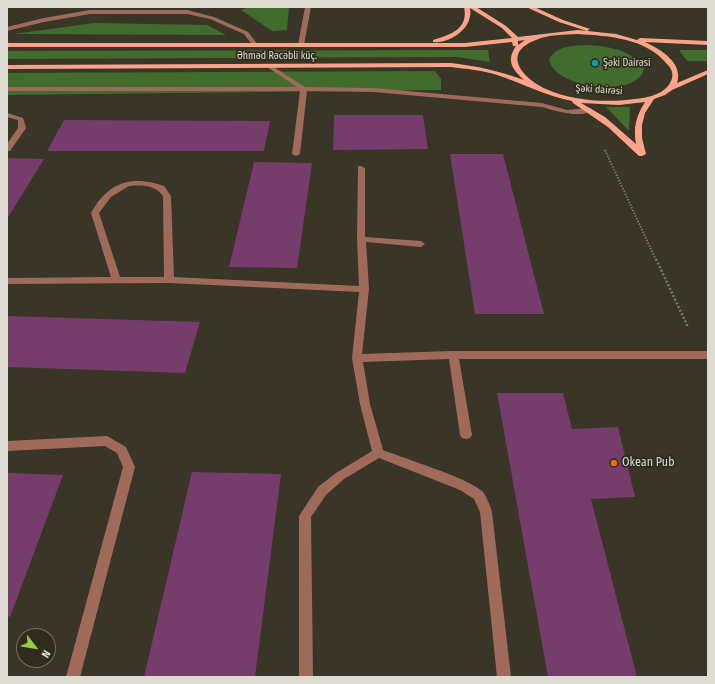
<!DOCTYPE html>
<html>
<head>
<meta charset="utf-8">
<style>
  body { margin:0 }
  #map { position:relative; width:715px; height:684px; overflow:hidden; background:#393527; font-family:"Fira Sans Condensed",sans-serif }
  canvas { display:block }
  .frame { position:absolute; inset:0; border:8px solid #dedbd3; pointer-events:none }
  .north { position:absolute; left:16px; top:628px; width:40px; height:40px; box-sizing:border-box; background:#2f2b1d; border:1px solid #757166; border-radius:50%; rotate:121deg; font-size:11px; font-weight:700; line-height:16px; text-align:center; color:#dedbd3 }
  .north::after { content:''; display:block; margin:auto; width:14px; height:18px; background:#90cd41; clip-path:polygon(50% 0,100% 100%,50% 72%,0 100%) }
</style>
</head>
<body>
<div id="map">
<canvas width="715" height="684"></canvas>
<div class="frame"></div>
<div class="north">N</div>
</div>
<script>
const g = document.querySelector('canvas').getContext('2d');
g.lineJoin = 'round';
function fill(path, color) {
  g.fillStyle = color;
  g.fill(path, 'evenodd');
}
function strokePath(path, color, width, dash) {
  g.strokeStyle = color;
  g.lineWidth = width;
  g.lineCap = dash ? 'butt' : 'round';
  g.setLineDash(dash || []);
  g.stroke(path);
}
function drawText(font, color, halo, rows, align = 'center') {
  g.font = font + ' "Fira Sans Condensed",sans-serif';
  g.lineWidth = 3.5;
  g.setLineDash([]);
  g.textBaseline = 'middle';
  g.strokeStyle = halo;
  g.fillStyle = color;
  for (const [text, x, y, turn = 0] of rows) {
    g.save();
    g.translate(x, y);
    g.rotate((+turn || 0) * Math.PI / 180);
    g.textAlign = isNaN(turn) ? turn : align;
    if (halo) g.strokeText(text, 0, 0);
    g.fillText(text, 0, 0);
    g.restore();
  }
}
fill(new Path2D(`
  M 249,7 L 289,7 L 287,30 L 272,31 L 241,10 Z
  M 94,23 L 207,25 L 226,35 L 14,34 Z
  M 585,45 C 607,46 631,49 644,68 C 640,99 553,89 549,59 C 557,46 571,46 585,45 Z
  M 488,50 L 490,62 L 457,57 L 7,59 L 7,51 Z
  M 679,50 L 708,50 L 708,61 L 687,61 Z
  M 435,71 L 441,79 L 441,90 L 7,95 L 7,73 Z
  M 606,107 L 630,107 L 629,131 Z`), '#426b2e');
fill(new Path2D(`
  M 334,115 L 423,115 L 428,149 L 333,150 Z
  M 64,120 L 270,121 L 264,151 L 47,151 Z
  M 450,154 L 503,154 L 544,314 L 475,314 Z
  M 7,158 L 44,159 L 7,219 Z
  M 254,162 L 312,163 L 297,268 L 229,267 Z
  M 7,316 L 200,322 L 185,373 L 7,367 Z
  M 497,393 L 563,393 L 572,429 L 618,427 L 635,497 L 591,499 L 637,677 L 548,677 Z
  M 192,472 L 281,474 L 255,677 L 144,677 Z
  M 7,473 L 63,475 L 10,617 L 7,616 Z`), '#763c6c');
strokePath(new Path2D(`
  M 605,150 L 656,260`), '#7b786c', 2, [1.5, 1.5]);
strokePath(new Path2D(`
  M 656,259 L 688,327`), '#7b786c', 2.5, [2, 2]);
fill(new Path2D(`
  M 305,7 L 311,7 L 304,45 L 301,47 L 298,45 Z
  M 90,10 L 187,10 L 214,17 L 248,32 L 258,45 L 253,46 L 244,34 L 210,19 L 187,14 L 90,14 L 44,22 L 7,31 L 7,27 L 44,18 Z
  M 269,64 L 305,87 L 374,88 L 542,103 L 567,110 L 590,108 L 593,110 C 581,119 555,111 542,107 L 374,92 L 307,91 L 300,154 L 296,156 L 292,154 L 300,91 L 7,91 L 7,87 L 297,87 L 267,67 L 267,65 Z
  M 7,113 L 23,118 L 26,128 L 10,151 L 7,151 L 7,144 L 18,128 L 18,120 L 7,117 Z
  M 358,166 L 361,166 L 365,168 L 365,237 L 421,241 L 425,244 L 421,247 L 366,242 L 369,289 L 362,354 L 453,351 L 708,351 L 708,359 L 459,359 L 472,435 L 470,438 L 466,439 L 462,438 L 460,435 L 449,359 L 363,362 L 370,404 L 383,450 C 403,458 471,479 483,492 C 487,497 490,506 492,512 L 511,677 L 497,677 L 480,512 L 474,499 L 460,490 L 379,458 L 344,479 L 326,495 L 311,517 L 313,677 L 299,677 L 299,516 L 318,487 L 336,473 L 372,451 L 360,404 L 352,358 L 359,292 L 169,283 L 7,284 L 7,278 L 111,277 L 91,213 C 107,184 129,175 161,185 L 164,186 L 171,196 L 174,277 L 359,286 L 357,239 ZM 129,186 C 142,185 155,185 163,196 L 164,277 L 120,277 L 99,213 L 111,197 Z
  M 107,436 L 126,447 L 135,467 L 80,677 L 66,677 L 123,467 L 117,453 L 105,446 L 7,451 L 7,441 Z`), '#a06a5a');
fill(new Path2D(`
  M 464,7 L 476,7 L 506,26 L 518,37 L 578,30 L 616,34 L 637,40 L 640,38 L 708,41 L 708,45 L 645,42 C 660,49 684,63 677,83 L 708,70 L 708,74 L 672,90 L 665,95 L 654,99 L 645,113 L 642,125 L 642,138 L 646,154 L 642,156 L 639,156 L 608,127 L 573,103 L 572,101 C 546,96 522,83 497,75 C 482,70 466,69 451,67 L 7,69 L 7,65 L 451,63 C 477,66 499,71 524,80 C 512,69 506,61 516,46 L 513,46 L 512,42 L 465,47 L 7,47 L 7,43 L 465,43 L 512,38 L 502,28 L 470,8 C 474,27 451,44 433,42 L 433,40 C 450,35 469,29 464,7 ZM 578,34 C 609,36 646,38 667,64 C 673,70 674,76 670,83 C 664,94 647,98 635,99 C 606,103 573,101 546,89 C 522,78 501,53 536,40 C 549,34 564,35 578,34 ZM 525,40 L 518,45 L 518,41 ZM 645,102 C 636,116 633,128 636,144 L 605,117 L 581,103 L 619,105 Z
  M 526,7 L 534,7 L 563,20 L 590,29 L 587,31 L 559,22 Z`), '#fca48a');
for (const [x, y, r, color] of [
  [595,63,4,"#0f9aa8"],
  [614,463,4,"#e8710a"]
]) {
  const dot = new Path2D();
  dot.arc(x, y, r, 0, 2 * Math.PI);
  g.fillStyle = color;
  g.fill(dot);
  strokePath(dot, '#2f2b1d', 1.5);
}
drawText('10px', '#dedbd3', '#2f2b1d', [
  ["Əhməd Rəcəbli küç.",277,56],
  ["Şəki dairəsi",599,90,4]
]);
drawText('10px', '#dedbd3', '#2f2b1d', [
  ["Şəki Dairəsi",603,63]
], 'left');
drawText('12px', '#dedbd3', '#2f2b1d', [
  ["Okean Pub",622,463]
], 'left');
</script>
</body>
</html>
